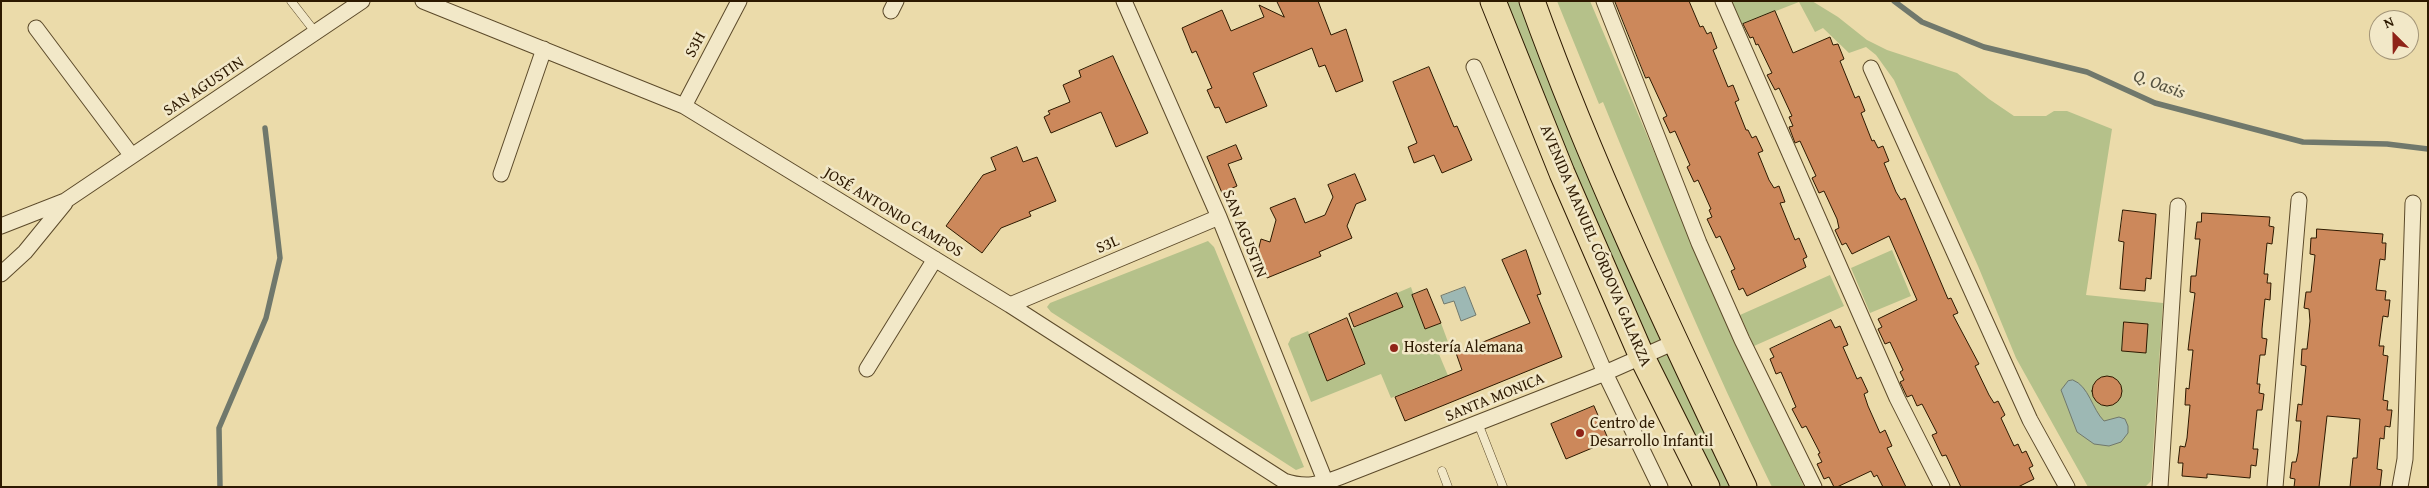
<!DOCTYPE html>
<html>
<head>
<meta charset="utf-8">
<style>
  body { margin:0 }
  #map { position:relative; width:2429px; height:488px; overflow:hidden; background:#ebdbaa; font-family:"Gentium Book Plus",serif }
  canvas { display:block }
  .frame { position:absolute; inset:0; border:2px solid #2d1900; pointer-events:none }
  .north { position:absolute; left:2369px; top:10px; width:50px; height:50px; box-sizing:border-box; background:#f2e8c8; border:1px solid #a39578; border-radius:50%; rotate:337deg; font-size:14px; font-weight:700; line-height:20px; text-align:center; color:#2d1900 }
  .north::after { content:''; display:block; margin:auto; width:18px; height:22px; background:#8f2418; clip-path:polygon(50% 0,100% 100%,50% 72%,0 100%) }
</style>
</head>
<body>
<div id="map">
<canvas width="2429" height="488"></canvas>
<div class="frame"></div>
<div class="north">N</div>
</div>
<script>
const g = document.querySelector('canvas').getContext('2d');
g.lineJoin = 'round';
function fill(path, color) {
  g.fillStyle = color;
  g.fill(path, 'evenodd');
}
function strokePath(path, color, width, dash) {
  g.strokeStyle = color;
  g.lineWidth = width;
  g.lineCap = dash ? 'butt' : 'round';
  g.setLineDash(dash || []);
  g.stroke(path);
}
function drawText(font, color, halo, rows, align = 'center') {
  g.font = font + ' "Gentium Book Plus",serif';
  g.lineWidth = 5;
  g.setLineDash([]);
  g.textBaseline = 'middle';
  g.strokeStyle = halo;
  g.fillStyle = color;
  for (const [text, x, y, turn = 0] of rows) {
    g.save();
    g.translate(x, y);
    g.rotate((+turn || 0) * Math.PI / 180);
    g.textAlign = isNaN(turn) ? turn : align;
    if (halo) g.strokeText(text, 0, 0);
    g.fillText(text, 0, 0);
    g.restore();
  }
}
fill(new Path2D(`
  M 1504,1 L 1520,1 L 1660,340 L 1647,346 Z
  M 1557,1 L 1590,1 L 1694,246 L 1804,487 L 1772,487 C 1710,361 1656,232 1603,102 L 1599,104 Z
  M 1729,1 L 1812,1 L 1838,17 L 1867,40 L 1887,50 L 1957,73 L 1989,99 L 2014,116 L 2046,116 L 2054,111 L 2067,111 L 2112,129 L 2086,295 L 2163,303 L 2151,481 L 2145,487 L 2088,487 L 2016,358 L 1978,266 L 1894,80 L 1876,55 L 1866,47 L 1849,53 L 1823,28 L 1815,32 L 1799,2 L 1740,25 Z
  M 1208,241 L 1214,247 L 1304,467 L 1296,470 L 1051,312 L 1047,307 L 1050,303 Z
  M 1892,250 L 1911,296 L 1870,313 L 1851,268 Z
  M 1830,275 L 1844,306 L 1754,346 L 1740,315 Z
  M 1411,287 L 1425,329 L 1441,323 L 1448,342 L 1436,347 L 1449,378 L 1439,382 L 1437,379 L 1391,398 L 1381,374 L 1311,402 L 1288,344 L 1291,338 L 1308,331 L 1327,381 L 1365,365 L 1351,329 L 1402,307 L 1397,293 Z
  M 1670,353 L 1732,487 L 1715,487 L 1654,359 Z`), '#b5c18a');
const water = new Path2D(`
  M 1465,287 L 1476,315 L 1461,321 L 1454,301 L 1444,304 L 1441,296 Z
  M 2073,380 C 2089,386 2092,409 2104,421 L 2119,417 L 2125,419 L 2128,426 L 2128,433 L 2121,442 L 2109,446 L 2094,444 L 2077,432 L 2061,390 L 2068,381 Z`);
fill(water, '#9db8b4');
strokePath(water, '#70786c', 1);
strokePath(new Path2D(`
  M 1894,1 L 1922,22 L 1984,47 L 2087,72 L 2155,103 L 2303,142 L 2387,144 L 2428,149
  M 220,487 L 219,428 L 266,318 L 280,258 L 265,128`), '#70786c', 5.5);
const building = new Path2D(`
  M 1277,1 L 1318,1 L 1331,35 L 1346,29 L 1363,81 L 1336,92 L 1325,65 L 1319,67 L 1312,48 L 1253,73 L 1267,106 L 1226,123 L 1219,107 L 1215,108 L 1207,90 L 1212,88 L 1196,51 L 1192,53 L 1182,28 L 1222,10 L 1231,31 L 1264,17 L 1259,5 L 1284,17 Z
  M 1615,1 L 1689,1 L 1700,27 L 1703,26 L 1707,34 L 1711,32 L 1717,48 L 1713,50 L 1728,87 L 1733,85 L 1739,100 L 1735,102 L 1746,130 L 1748,130 L 1752,138 L 1756,136 L 1763,151 L 1758,153 L 1769,180 L 1774,188 L 1779,186 L 1785,202 L 1780,203 L 1795,240 L 1799,238 L 1807,257 L 1803,259 L 1806,267 L 1747,296 L 1743,288 L 1739,290 L 1731,271 L 1735,269 L 1720,236 L 1716,238 L 1707,219 L 1712,217 L 1709,210 L 1711,209 L 1698,180 L 1694,182 L 1687,167 L 1690,165 L 1675,131 L 1670,133 L 1663,118 L 1667,116 L 1649,77 L 1646,78 Z
  M 1775,11 L 1793,53 L 1830,37 L 1833,45 L 1838,44 L 1844,59 L 1840,61 L 1855,98 L 1859,96 L 1865,111 L 1861,113 L 1872,141 L 1874,140 L 1878,148 L 1883,146 L 1889,161 L 1884,163 L 1896,192 L 1901,200 L 1905,198 L 1948,299 L 1951,298 L 1958,313 L 1953,315 L 1979,364 L 1975,366 L 1989,395 L 1994,403 L 1998,401 L 2005,415 L 2001,418 L 2014,446 L 2018,444 L 2022,453 L 2026,451 L 2033,466 L 2029,468 L 2034,479 L 2018,487 L 1961,487 L 1946,455 L 1942,456 L 1932,435 L 1937,433 L 1922,404 L 1917,406 L 1912,395 L 1907,397 L 1900,382 L 1904,380 L 1900,372 L 1903,370 L 1890,342 L 1885,344 L 1878,329 L 1882,327 L 1878,319 L 1917,300 L 1889,236 L 1852,254 L 1846,243 L 1842,245 L 1835,230 L 1839,228 L 1837,219 L 1824,191 L 1819,193 L 1812,178 L 1816,176 L 1800,141 L 1795,143 L 1789,127 L 1793,126 L 1789,117 L 1792,116 L 1779,88 L 1775,90 L 1767,75 L 1772,73 L 1758,44 L 1756,45 L 1753,37 L 1750,38 L 1743,24 Z
  M 1113,56 L 1148,133 L 1116,147 L 1101,112 L 1051,133 L 1044,117 L 1050,114 L 1048,111 L 1070,102 L 1063,85 L 1081,77 L 1079,71 Z
  M 1429,67 L 1454,127 L 1457,126 L 1472,160 L 1442,173 L 1434,155 L 1414,163 L 1408,147 L 1417,143 L 1393,82 Z
  M 1236,145 L 1242,159 L 1228,164 L 1237,186 L 1222,193 L 1207,157 Z
  M 1017,147 L 1023,162 L 1037,157 L 1056,201 L 1029,212 L 1031,216 L 1001,228 L 982,253 L 946,226 L 983,175 L 996,170 L 991,158 Z
  M 1355,174 L 1366,200 L 1356,204 L 1347,226 L 1352,238 L 1319,252 L 1321,256 L 1267,278 L 1257,255 L 1261,239 L 1270,242 L 1276,220 L 1270,208 L 1295,198 L 1305,223 L 1325,215 L 1333,197 L 1328,185 Z
  M 2123,210 L 2156,214 L 2151,279 L 2146,278 L 2145,291 L 2120,289 L 2124,242 L 2119,241 Z
  M 2202,213 L 2270,217 L 2269,226 L 2274,227 L 2272,244 L 2267,243 L 2264,274 L 2268,274 L 2267,283 L 2271,283 L 2270,300 L 2265,299 L 2262,329 L 2262,338 L 2267,339 L 2265,355 L 2260,355 L 2257,384 L 2260,384 L 2259,393 L 2264,394 L 2262,410 L 2257,410 L 2253,449 L 2258,449 L 2256,466 L 2251,465 L 2250,478 L 2207,474 L 2207,478 L 2182,476 L 2183,463 L 2178,463 L 2180,446 L 2185,447 L 2187,438 L 2190,405 L 2185,405 L 2186,388 L 2189,389 L 2193,350 L 2188,350 L 2195,293 L 2190,292 L 2191,276 L 2196,276 L 2200,239 L 2195,239 L 2197,222 L 2201,222 Z
  M 2317,229 L 2383,234 L 2382,243 L 2386,243 L 2385,260 L 2380,259 L 2376,290 L 2386,291 L 2385,300 L 2390,300 L 2388,317 L 2383,316 L 2379,346 L 2384,346 L 2383,355 L 2388,356 L 2383,400 L 2388,401 L 2387,410 L 2392,410 L 2390,427 L 2385,426 L 2384,439 L 2380,438 L 2377,469 L 2382,470 L 2380,487 L 2350,487 L 2353,458 L 2357,458 L 2360,419 L 2327,416 L 2319,487 L 2294,487 L 2295,479 L 2290,478 L 2292,462 L 2296,462 L 2298,453 L 2301,421 L 2296,421 L 2298,404 L 2302,405 L 2306,366 L 2301,365 L 2302,349 L 2307,349 L 2310,321 L 2309,309 L 2304,308 L 2306,292 L 2311,292 L 2312,283 L 2315,255 L 2310,254 L 2311,238 L 2316,238 Z
  M 1526,250 L 1541,294 L 1537,295 L 1562,357 L 1405,421 L 1395,397 L 1462,370 L 1456,353 L 1530,323 L 1502,260 Z
  M 1427,289 L 1441,323 L 1425,329 L 1412,295 Z
  M 1397,293 L 1403,307 L 1354,327 L 1349,314 Z
  M 1347,318 L 1365,364 L 1327,381 L 1309,335 Z
  M 1831,320 L 1835,328 L 1840,326 L 1848,345 L 1843,347 L 1857,379 L 1861,377 L 1868,392 L 1864,394 L 1868,406 L 1880,433 L 1885,430 L 1892,446 L 1887,448 L 1906,487 L 1883,487 L 1877,475 L 1874,477 L 1871,471 L 1837,487 L 1834,487 L 1829,477 L 1824,479 L 1817,464 L 1822,462 L 1818,454 L 1820,453 L 1806,426 L 1802,428 L 1792,409 L 1796,407 L 1781,372 L 1776,374 L 1770,359 L 1774,357 L 1770,349 Z
  M 2124,322 L 2148,324 L 2146,353 L 2122,351 Z
  M2092 391a15 15 0 1 1 30 0a15 15 0 1 1-30 0Z
  M 1594,406 L 1609,441 L 1566,459 L 1551,424 Z`);
fill(building, '#cc885b');
strokePath(building, '#2d1900', 1);
const service = new Path2D(`
  M 291,1 L 316,33
  M 1478,423 L 1503,487
  M 1442,471 L 1448,487`);
const minor = new Path2D(`
  M 423,1 L 684,106 L 1010,305 L 1284,481 C 1305,488 1319,485 1340,477 L 1605,373 L 1675,342
  M 1124,1 L 1219,217 L 1326,483
  M 1604,1 L 1699,243 L 1742,340 L 1814,487
  M 1723,1 L 1897,398 L 1942,487
  M 891,11 L 896,1
  M 36,28 L 132,156
  M 1474,67 L 1605,373 L 1660,487
  M 1871,68 L 2030,420 L 2067,487
  M 684,106 L 739,1
  M 501,174 L 544,49
  M 1,226 L 65,201 L 362,1
  M 1,274 L 25,252 L 65,203
  M 1010,305 L 1219,217
  M 867,369 L 935,259
  M 2160,487 L 2178,206
  M 2275,487 L 2299,200
  M 2400,487 L 2405,459 L 2413,203`);
const primary = new Path2D(`
  M 1493,1 L 1562,173 L 1642,357 L 1707,487
  M 1532,1 C 1592,168 1668,327 1744,487`);
strokePath(service, '#5c4a2a', 9);
strokePath(minor, '#5c4a2a', 17);
strokePath(primary, '#2d1900', 27);
strokePath(service, '#f2e8c8', 8);
strokePath(minor, '#f2e8c8', 15);
strokePath(primary, '#ebdbaa', 25);
for (const [x, y, r, color] of [
  [1394,348,5,"#8f2418"],
  [1580,433,5,"#8f2418"]
]) {
  const dot = new Path2D();
  dot.arc(x, y, r, 0, 2 * Math.PI);
  g.fillStyle = color;
  g.fill(dot);
  strokePath(dot, '#f2e8c8', 2);
}
drawText('16px', '#2d1900', '#f2e8c8', [
  ["S3H",696,45,-62],
  ["SAN AGUSTIN",204,87,-34],
  ["JOSÉ ANTONIO CAMPOS",893,213,31],
  ["SAN AGUSTIN",1244,234,68],
  ["S3L",1108,245,-23],
  ["AVENIDA MANUEL CÓRDOVA GALARZA",1595,246,67],
  ["SANTA MONICA",1495,398,-22]
]);
drawText('16px', '#2d1900', '#f2e8c8', [
  ["Hostería Alemana",1404,348],
  ["Centro de",1590,424],
  ["Desarrollo Infantil",1590,442]
], 'left');
drawText('italic 18px', '#54513f', '#f2e8c8', [
  ["Q. Oasis",2159,85,20]
]);
</script>
</body>
</html>
